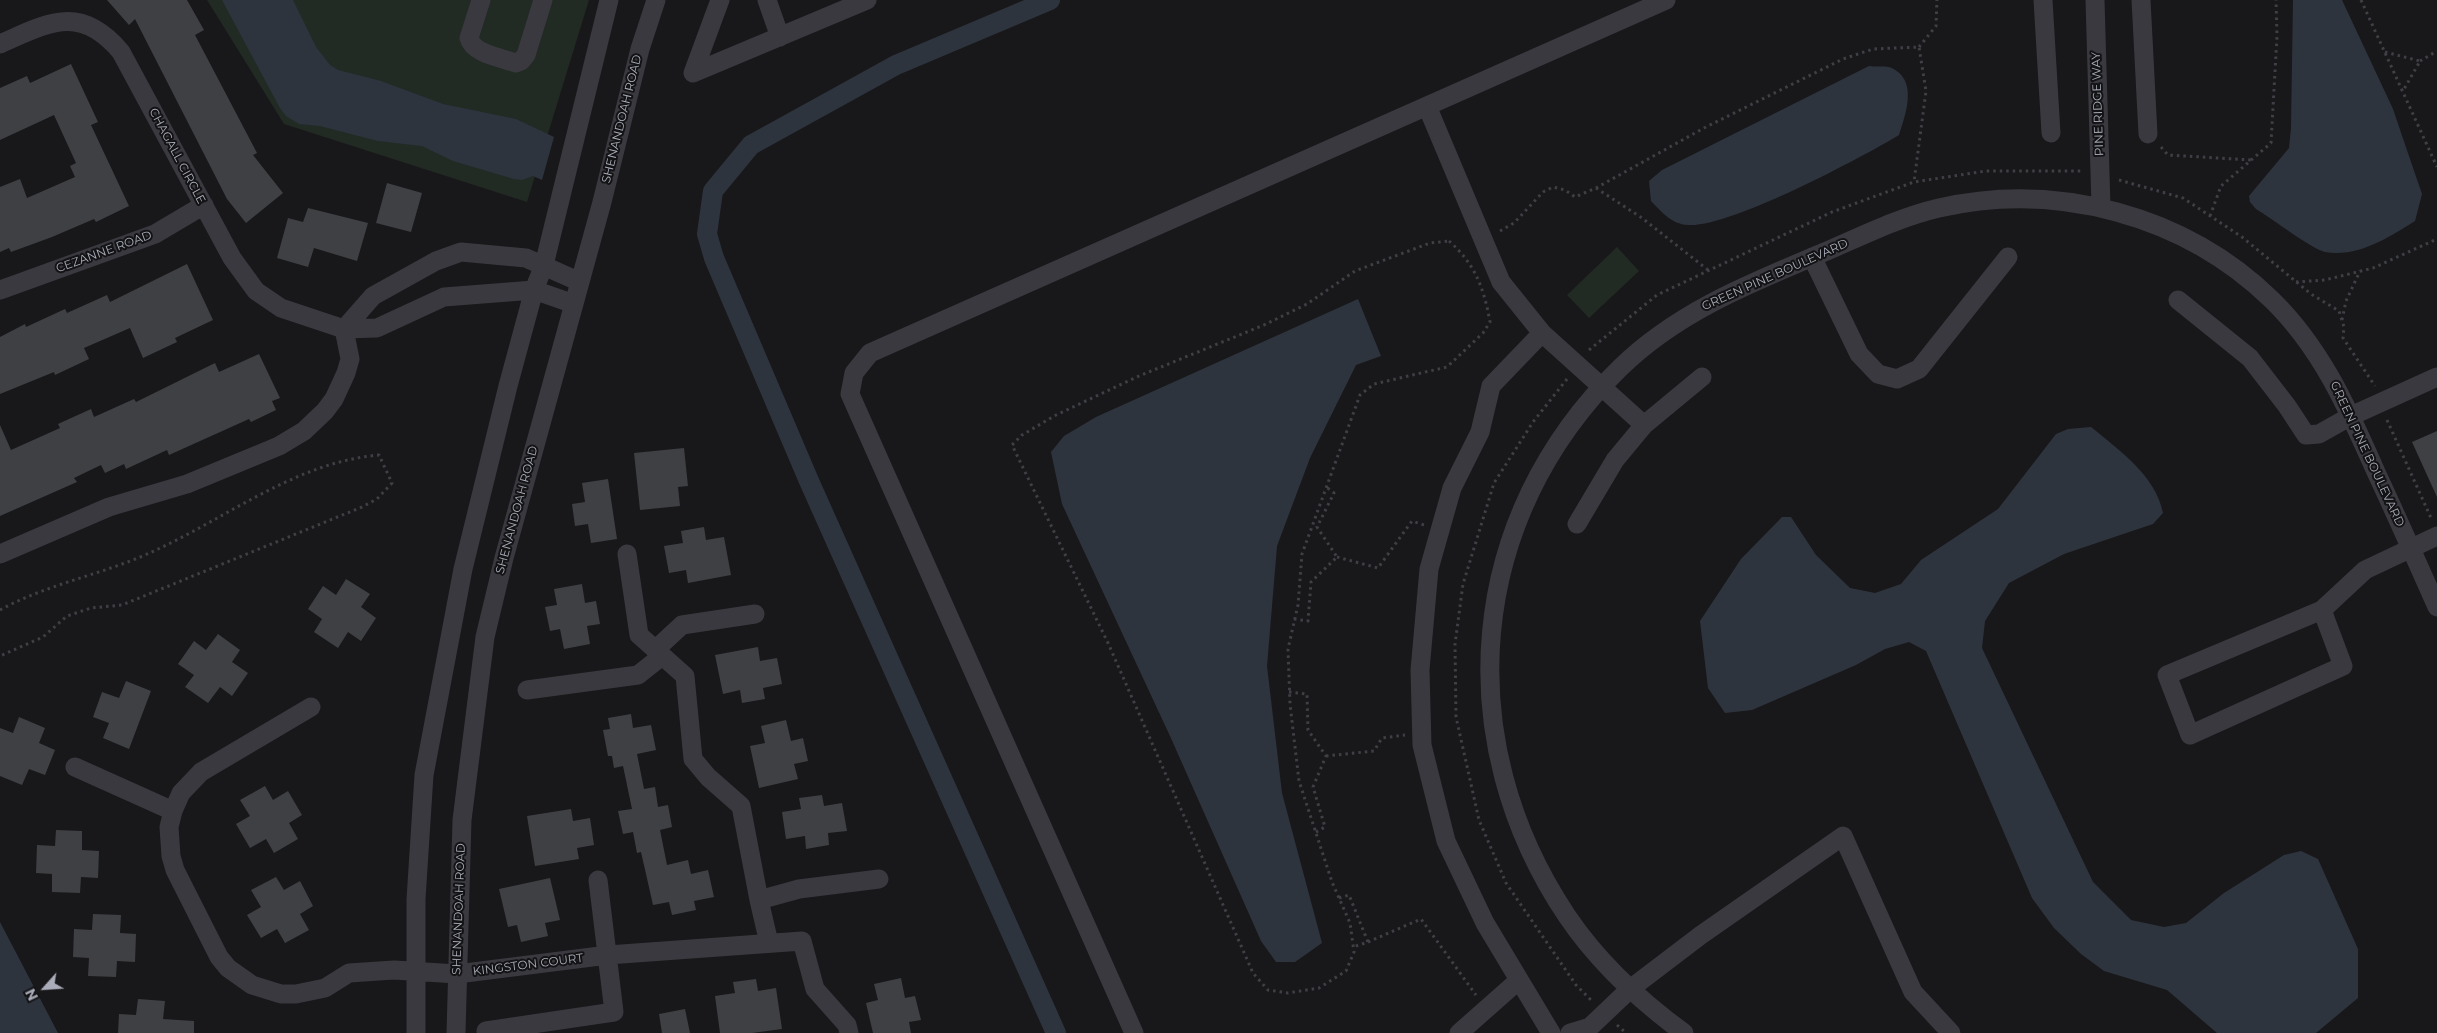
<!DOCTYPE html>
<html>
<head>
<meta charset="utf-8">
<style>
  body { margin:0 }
  #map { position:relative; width:2437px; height:1033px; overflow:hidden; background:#18181a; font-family:Montserrat,sans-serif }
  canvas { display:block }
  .north { position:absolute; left:20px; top:963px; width:50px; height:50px; -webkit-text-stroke:4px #131315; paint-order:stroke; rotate:244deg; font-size:14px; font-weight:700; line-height:20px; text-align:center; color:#aaadb9 }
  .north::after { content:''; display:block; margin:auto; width:18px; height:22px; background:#aaadb9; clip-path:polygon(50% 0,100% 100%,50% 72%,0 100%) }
</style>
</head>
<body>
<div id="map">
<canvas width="2437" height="1033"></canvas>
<div class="north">N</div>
</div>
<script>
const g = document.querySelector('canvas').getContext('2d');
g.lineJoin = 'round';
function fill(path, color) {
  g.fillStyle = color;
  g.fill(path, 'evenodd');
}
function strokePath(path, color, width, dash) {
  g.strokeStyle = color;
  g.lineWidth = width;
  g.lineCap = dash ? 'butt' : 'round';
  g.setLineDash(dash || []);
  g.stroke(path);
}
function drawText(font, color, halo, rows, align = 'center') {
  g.font = font + ' Montserrat,sans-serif';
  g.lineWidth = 4;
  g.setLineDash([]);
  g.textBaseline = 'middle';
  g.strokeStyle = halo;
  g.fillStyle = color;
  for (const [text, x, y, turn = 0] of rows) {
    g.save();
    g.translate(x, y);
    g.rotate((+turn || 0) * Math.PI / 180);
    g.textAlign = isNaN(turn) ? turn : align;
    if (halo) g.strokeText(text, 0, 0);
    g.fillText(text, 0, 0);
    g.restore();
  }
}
fill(new Path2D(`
  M 207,0 L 589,0 L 527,202 L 284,124 Z
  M 1617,247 L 1639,271 L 1589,318 L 1567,295 Z`), '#222a24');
fill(new Path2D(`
  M 222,0 L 293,0 L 316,47 L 330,65 L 338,70 L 381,81 L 443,104 L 516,119 L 554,137 L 542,180 L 533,176 L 522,180 L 514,179 L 453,161 L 422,146 L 378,141 L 320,126 L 299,124 L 286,116 L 280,108 Z
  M 2293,0 L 2342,0 L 2393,109 L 2411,162 L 2422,194 L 2415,221 C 2389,237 2358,258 2325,252 C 2312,249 2271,218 2256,209 L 2250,202 L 2249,196 L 2289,148 L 2291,128 Z
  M 1869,66 C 1875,67 1884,66 1889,67 C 1919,78 1906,114 1899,135 C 1861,158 1729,228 1688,225 C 1671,224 1662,212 1651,201 L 1649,181 L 1662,170 Z
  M 1358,299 L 1381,356 L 1356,365 L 1310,458 L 1277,546 L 1267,666 L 1282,793 L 1322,943 L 1295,962 L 1276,962 L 1261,941 L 1170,736 L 1062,504 L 1051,452 L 1064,436 L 1096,417 Z
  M 2091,427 C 2119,450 2156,476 2163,513 L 2153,524 L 2064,554 L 2009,583 L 1985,621 L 1982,648 L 2093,882 L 2131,920 L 2164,927 L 2186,923 L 2224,893 L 2284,855 L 2301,851 L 2318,859 L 2358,949 L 2358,998 L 2316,1033 L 2217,1033 L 2167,990 L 2104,971 L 2081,954 L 2054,928 L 2032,898 L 1926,651 L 1909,642 L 1885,649 L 1856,665 L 1752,710 L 1725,713 L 1708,688 L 1700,621 L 1741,559 L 1782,517 L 1791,517 L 1816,555 L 1850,588 L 1875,593 L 1901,584 L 1921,560 L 1998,509 L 2056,434 L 2068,429 Z
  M 0,922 L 58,1033 L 0,1033 Z`), '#2e343e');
strokePath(new Path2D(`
  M 1050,0 L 896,65 L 751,145 L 713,191 L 707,234 L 714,258 L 809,481 L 1056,1033`), '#2e343e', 20);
fill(new Path2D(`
  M 107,0 L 187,0 L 204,30 L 195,35 L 257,153 L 253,155 L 283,193 L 246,223 L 227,199 L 135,19 L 129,25 Z
  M 71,64 L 98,122 L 91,125 L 129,206 L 96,222 L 94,219 L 52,237 L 11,252 L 9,248 L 0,252 L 0,187 L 20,179 L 27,198 L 75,177 L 70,166 L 76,163 L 54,115 L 0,140 L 0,88 L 27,76 L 30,83 Z
  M 387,183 L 422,193 L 411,232 L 376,223 Z
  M 308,208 L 368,223 L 357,261 L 314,248 L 308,267 L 277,258 L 288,218 L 303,222 Z
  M 187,264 L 213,320 L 175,338 L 177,342 L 143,358 L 130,328 L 84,348 L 89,359 L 55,375 L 54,372 L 0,394 L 0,337 L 25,324 L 26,327 L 65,309 L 67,313 L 107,295 L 110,302 Z
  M 259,354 L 280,398 L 272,401 L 276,410 L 251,422 L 249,419 L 169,455 L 167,450 L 126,469 L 124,464 L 105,473 L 101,465 L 74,478 L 77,482 L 0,516 L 0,425 L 11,450 L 60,428 L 58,424 L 91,409 L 94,417 L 134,399 L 136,402 L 215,363 L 219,372 Z
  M 2437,431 L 2437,497 L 2412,442 Z
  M 684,448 L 688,486 L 678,487 L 680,506 L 640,510 L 634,453 Z
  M 608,479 L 617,539 L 591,543 L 588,524 L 575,526 L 572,504 L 585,502 L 582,483 Z
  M 704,527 L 706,540 L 724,537 L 731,575 L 688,583 L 686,570 L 669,573 L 664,546 L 683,543 L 681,531 Z
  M 346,579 L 370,594 L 361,607 L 376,618 L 361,641 L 348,632 L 338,648 L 314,632 L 322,619 L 308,609 L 323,586 L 336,595 Z
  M 582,584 L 585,603 L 596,601 L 600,624 L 587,626 L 590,644 L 564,649 L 560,629 L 550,631 L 545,607 L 557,605 L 554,589 Z
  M 218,634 L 240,650 L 232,662 L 248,673 L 232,696 L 220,687 L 208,703 L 185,687 L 194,675 L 178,664 L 194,641 L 206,650 Z
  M 758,647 L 760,661 L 777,658 L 782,684 L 763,688 L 765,699 L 742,703 L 740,690 L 723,694 L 715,655 Z
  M 126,681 L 151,691 L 129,749 L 103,738 L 109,723 L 93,717 L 102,692 L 119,698 Z
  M 631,714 L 633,728 L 651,725 L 656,750 L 637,754 L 644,789 L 655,787 L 658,807 L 668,805 L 672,827 L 660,830 L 667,865 L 688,860 L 691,874 L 708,870 L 714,897 L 694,901 L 696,910 L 672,915 L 669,902 L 653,905 L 641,852 L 637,853 L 633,832 L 623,834 L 618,811 L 632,809 L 623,766 L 614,768 L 612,756 L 608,756 L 603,730 L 610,729 L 608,718 Z
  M 19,717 L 45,728 L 39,743 L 55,750 L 45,775 L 29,769 L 22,785 L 0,776 L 0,728 L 13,733 Z
  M 786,720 L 791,741 L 803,738 L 808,761 L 794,764 L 798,779 L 759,788 L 750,746 L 765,743 L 761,726 Z
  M 265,786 L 273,800 L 288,791 L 302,815 L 289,823 L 298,839 L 274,853 L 266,839 L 250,848 L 236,824 L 250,816 L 240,800 Z
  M 822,795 L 824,806 L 842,803 L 847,831 L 828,833 L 829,845 L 806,849 L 805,836 L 786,839 L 782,812 L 801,809 L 799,798 Z
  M 571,809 L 573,821 L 590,818 L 594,845 L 577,848 L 579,859 L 535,866 L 527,816 Z
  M 56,830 L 82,831 L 82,850 L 99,851 L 98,878 L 81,877 L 80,893 L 52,892 L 52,874 L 36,873 L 37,845 L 55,846 Z
  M 276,877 L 284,890 L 300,881 L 313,906 L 300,914 L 309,930 L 285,943 L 277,929 L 261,938 L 247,915 L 261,907 L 251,890 Z
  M 550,878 L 560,920 L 545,923 L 548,936 L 521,942 L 517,925 L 508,927 L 499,889 Z
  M 93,914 L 121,915 L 120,933 L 136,934 L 135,962 L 117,961 L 116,977 L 88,976 L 89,958 L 73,957 L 74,929 L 92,930 Z
  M 901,978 L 905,998 L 915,996 L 921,1020 L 909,1022 L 911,1033 L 873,1033 L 866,1003 L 878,1000 L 874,984 Z
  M 756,979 L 758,991 L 776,988 L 782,1029 L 752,1033 L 720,1033 L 715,996 L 735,993 L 733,982 Z
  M 138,999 L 165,1001 L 163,1019 L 194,1021 L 194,1033 L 118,1033 L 119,1014 L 136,1015 Z
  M 685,1009 L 690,1033 L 662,1033 L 659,1014 Z`), '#3f4044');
strokePath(new Path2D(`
  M 2361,0 L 2437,167
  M 1919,47 L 1936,26 L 1937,0
  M 2385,52 L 2420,61 L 2403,91
  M 2420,61 L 2437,51
  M 2161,147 L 2168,155 L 2251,160
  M 2119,180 L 2183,198 L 2242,237 L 2311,294 L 2339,311 L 2344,327 L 2343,338 L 2375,386
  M 1596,188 L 1642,218 L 1708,270
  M 2210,216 L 2221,186 L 2271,143 L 2277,36 L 2276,0
  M 1500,231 L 1514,223 L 1543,192 L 1553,187 L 1565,190 L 1575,197 L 1596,188 L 1704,128 L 1843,59 L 1873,49 L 1919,47 L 1926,91 L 1914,182
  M 1449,241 C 1475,264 1484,288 1490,322 L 1483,333 L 1447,367 L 1374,384 L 1360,395 L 1302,554 L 1298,605 L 1288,649 L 1290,704 L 1299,781 L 1332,882 L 1350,923 L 1354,952 L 1346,971 L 1319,988 L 1288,993 L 1268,990 L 1253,973 L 1108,643 L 1012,445 L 1022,435 L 1056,415 L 1139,376 L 1264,325 L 1307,304 L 1355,271 L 1430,243 Z
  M 2296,282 L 2325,280 L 2373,268 L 2437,239
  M 2342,320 L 2346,301 L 2360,271
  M 1589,350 L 1657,295 L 1832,212 L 1914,182 L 1986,171 L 2083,171
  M 1567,379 L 1533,422 L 1494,483 L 1463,584 L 1455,644 L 1456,717 L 1479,820 L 1506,883 L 1576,985 L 1592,1001
  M 2387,420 L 2431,518
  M 1337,557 L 1378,568 L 1412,521 L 1424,525
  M 0,610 C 49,583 106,574 156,550 C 228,517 297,462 379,455 L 392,483 L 377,499 L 362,507 L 122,605 L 91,608 L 67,616 L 43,637 L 0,656
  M 1294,619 L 1308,621 L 1311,582 L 1337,557 L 1317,527 L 1334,493 L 1325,486
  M 1289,692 L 1307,694 L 1308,730 L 1326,756 L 1313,787 L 1325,827 L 1316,832
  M 1326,756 L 1374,751 L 1382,738 L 1405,735
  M 1339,898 L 1349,895 L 1368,942 L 1353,947
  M 1368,942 L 1421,919 L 1476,995
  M 1617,1025 L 1626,1033`), '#3f4046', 3, [2.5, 4]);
strokePath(new Path2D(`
  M 481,0 L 469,38 C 473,54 502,58 516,63 L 521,61 L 526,55 L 543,0
  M 720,0 L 693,73 L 867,0
  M 767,0 L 780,37
  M 2043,0 L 2051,133
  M 2095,0 L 2101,207
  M 2141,0 L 2148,134
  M 0,44 C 48,23 80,3 121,52 L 232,258 L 256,291 L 281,308 L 344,329 L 377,328 L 444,297 L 534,290 L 574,304
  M 1427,106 L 1501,282 L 1542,333 L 1644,425
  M 1812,257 L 1859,354 L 1878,374 L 1897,379 L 1919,369 L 2008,257
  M 0,290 L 155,234 L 204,205
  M 2178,300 L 2250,358 L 2287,406 L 2306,435 L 2319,434 L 2351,416 L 2437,377
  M 344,329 L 373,296 L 436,261 L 461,252 L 526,258 L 580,282
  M 1542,333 L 1491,386 L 1480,432 L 1452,488 L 1429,569 L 1420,670 L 1422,745 L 1446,841 L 1485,923 L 1551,1033
  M 1577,524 L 1615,460 L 1644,425 L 1702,377
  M 0,554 L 109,507 L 187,484 L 279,446 L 304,431 L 325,411 L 334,399 L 346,373 L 350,359 L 344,329
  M 627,554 L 639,635 L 685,676 L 693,759 L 708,777 L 741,806 L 759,900
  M 2322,610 L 2343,666 L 2190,735 L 2167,675 L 2322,610 L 2365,570 L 2437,536
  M 655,650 L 682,625 L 755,614
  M 527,690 L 638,675 L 662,656
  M 311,707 L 201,772 L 181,793 L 173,811 L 169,827 L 171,856 L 175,870 L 219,957 L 228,968 L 252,985 L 281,994 L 296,994 L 325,988 L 349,973 L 394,970 L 457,974 L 608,955 L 802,941 L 815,989 L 847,1025 L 849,1033
  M 75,767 L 173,811
  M 769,943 L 759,900 L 799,889 L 879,879
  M 486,1031 L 614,1012 L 598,880
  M 416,1033 L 416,899 L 424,775 L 463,569 L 508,386 L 534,290 L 544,265 L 609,0
  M 456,1033 L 462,820 L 485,637 L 504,558 L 602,202 L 640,49 L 656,0
  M 1134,1033 L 850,394 L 854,373 L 870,353 L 1666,0
  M 1459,1033 L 1519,980
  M 1570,1033 L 1590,1027 L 1630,989 L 1701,935 L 1843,836 L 1913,992 L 1951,1033
  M 1684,1033 C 1639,1000 1598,962 1567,916 C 1449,740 1466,518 1620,368 C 1678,311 1753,282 1827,251 C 1864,235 1900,217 1939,208 C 2056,181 2185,215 2272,300 C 2322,349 2348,409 2376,472 C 2397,517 2417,562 2437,607`), '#39393f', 19);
drawText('12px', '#aaadb9', '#131315', [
  ["PINE RIDGE WAY",2098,104,-92],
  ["SHENANDOAH ROAD",622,119,-76],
  ["CHAGALL CIRCLE",177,156,62],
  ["CEZANNE ROAD",104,252,-20],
  ["GREEN PINE BOULEVARD",1775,275,-24],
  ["GREEN PINE BOULEVARD",2367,454,65],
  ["SHENANDOAH ROAD",517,510,-75],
  ["SHENANDOAH ROAD",459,909,-88],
  ["KINGSTON COURT",528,965,-7]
]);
</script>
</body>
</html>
